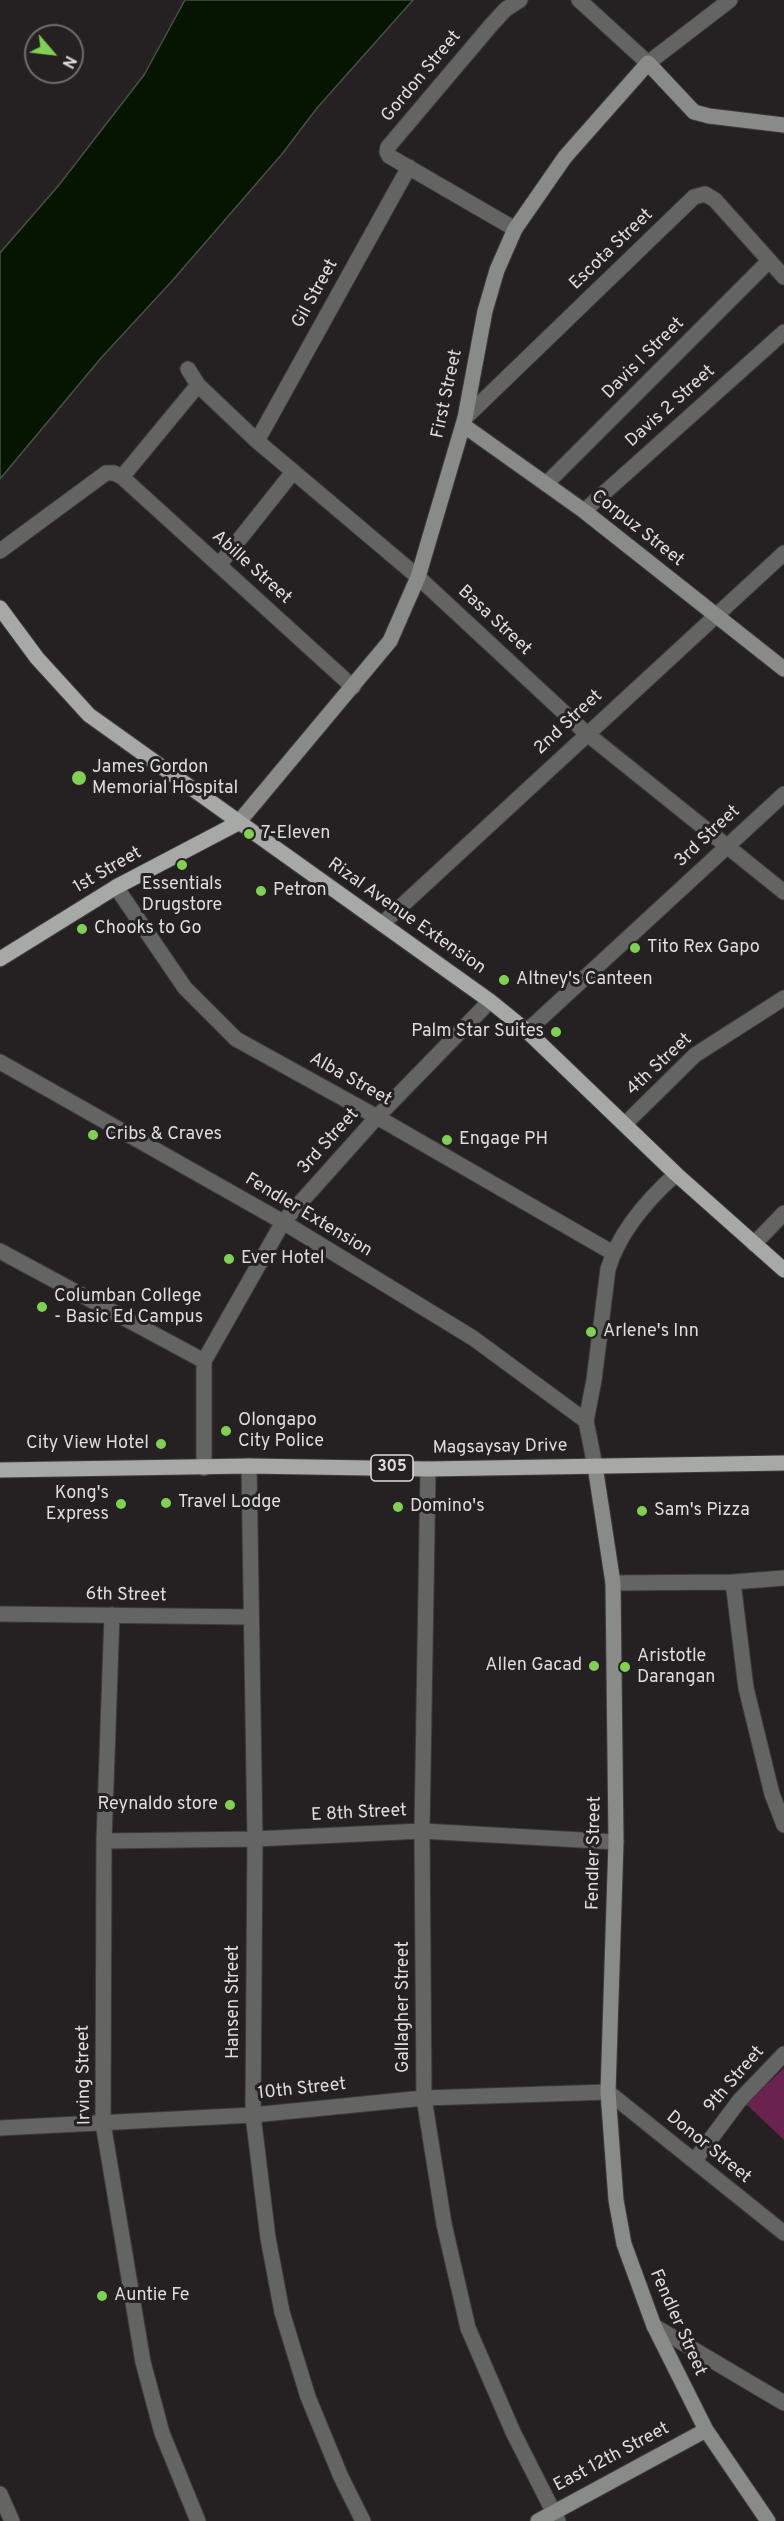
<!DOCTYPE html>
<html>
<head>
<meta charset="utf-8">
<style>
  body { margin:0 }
  #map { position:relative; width:784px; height:2521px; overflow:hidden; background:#252123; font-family:Overpass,sans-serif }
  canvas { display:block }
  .north { position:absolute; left:24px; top:24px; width:60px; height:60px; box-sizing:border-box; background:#252123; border:2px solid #6f6c6d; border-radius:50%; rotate:118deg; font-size:16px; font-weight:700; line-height:24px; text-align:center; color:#dedcdd }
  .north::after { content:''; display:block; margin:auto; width:21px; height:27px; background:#80d051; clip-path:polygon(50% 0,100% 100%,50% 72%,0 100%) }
</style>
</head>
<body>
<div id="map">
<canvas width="784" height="2521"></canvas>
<div class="north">N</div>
</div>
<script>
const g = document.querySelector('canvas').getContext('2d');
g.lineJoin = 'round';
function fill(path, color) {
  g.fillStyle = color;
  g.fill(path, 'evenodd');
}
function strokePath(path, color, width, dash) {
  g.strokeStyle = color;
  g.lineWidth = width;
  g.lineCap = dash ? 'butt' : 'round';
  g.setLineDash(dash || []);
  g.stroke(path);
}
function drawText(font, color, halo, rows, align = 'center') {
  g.font = font + ' Overpass,sans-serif';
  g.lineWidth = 6;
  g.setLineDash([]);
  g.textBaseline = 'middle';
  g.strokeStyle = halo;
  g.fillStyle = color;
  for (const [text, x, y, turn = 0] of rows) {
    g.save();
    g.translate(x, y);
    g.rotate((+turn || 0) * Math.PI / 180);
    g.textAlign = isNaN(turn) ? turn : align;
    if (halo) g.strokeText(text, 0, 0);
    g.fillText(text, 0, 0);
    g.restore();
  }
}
fill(new Path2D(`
  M 784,2068 L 784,2140 L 746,2104 Z`), '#6a224e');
const water = new Path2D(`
  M 185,0 L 413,0 L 317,108 L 282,154 L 172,281 L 101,358 L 0,479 L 0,253 L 59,185 L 144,75 Z`);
fill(water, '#051500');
strokePath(water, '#465142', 1.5);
const street = new Path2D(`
  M 579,0 L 648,63 L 730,0
  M 515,229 L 389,156 L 387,152 L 388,147 L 492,24 L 506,9 L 520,0
  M 188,369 L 198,385 L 257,441 L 418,577 L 586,733 L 784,892
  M 465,418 L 694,197 L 705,194 L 715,200 L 784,277
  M 257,441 L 409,167
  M 122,477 L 198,385
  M 546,484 L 769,261
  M 584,511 L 784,332
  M 0,551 L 106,473 L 114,473 L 122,477 L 353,687
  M 219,565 L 293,472
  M 116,887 L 185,988 L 236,1039 L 377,1117 L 613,1253
  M 382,924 L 784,553
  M 527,1031 L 784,794
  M 0,1062 L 283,1222 L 473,1338 L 586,1421
  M 625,1124 L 695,1055 L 784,998
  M 754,1244 L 784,1213
  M 0,1251 L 204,1361
  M 249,1466 L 255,1839 L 253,2115 L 268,2238 L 282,2312 L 308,2397 L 341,2477 L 363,2521
  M 595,1466 L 586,1421 L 594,1380 L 608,1269 C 619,1233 648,1199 676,1174
  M 204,1468 L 204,1361 L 283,1222 L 377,1117 L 490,1001
  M 428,1469 L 422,1831 L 424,2098 L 444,2224 L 468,2328 L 513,2432 L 558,2521
  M 733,1582 L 746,1688 L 772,1794 L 784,1825
  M 613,1583 L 733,1582 L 784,1578
  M 0,1614 L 251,1617
  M 112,1615 L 104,1841 L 103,2123 L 143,2362 L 162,2433 L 198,2521
  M 104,1841 L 255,1839 L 422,1831 L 616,1842
  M 0,2128 L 253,2115 L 424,2098 L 608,2092 L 784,2233
  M 695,2160 L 739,2101 L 784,2054
  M 654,2326 L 784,2403
  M 0,2494 L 12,2521`);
const secondary = new Path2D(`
  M 463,425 L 584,511 L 784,669
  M 238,823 L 390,641 L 418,577 L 465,418 L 485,311 L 497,270 L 515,229 L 565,157 L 648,63 L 694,112 L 709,116 L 784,125
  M 595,1466 L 613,1583 L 616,1842 L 608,2092 L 616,2200 L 624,2244 L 654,2326 L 706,2430 L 768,2521
  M 538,2521 L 706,2430`);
const primary = new Path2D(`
  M 0,608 L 37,658 L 89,715 L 490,1001 L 527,1031 L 676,1174 L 784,1270
  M 0,959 L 116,887 L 238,823
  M 0,1470 L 249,1466 L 428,1469 L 784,1463`);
strokePath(street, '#3f3b3d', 17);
strokePath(secondary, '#3f3b3d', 17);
strokePath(primary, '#3f3b3d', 17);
strokePath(street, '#646563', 15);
strokePath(secondary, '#898b88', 15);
strokePath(primary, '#a6a9a5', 15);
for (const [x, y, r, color] of [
  [79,778,8,"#80d051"],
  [249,834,6,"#80d051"],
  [182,865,6,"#80d051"],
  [261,891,6,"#80d051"],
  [82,929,6,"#80d051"],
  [635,948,6,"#80d051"],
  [504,980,6,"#80d051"],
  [556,1032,6,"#80d051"],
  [93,1135,6,"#80d051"],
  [447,1140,6,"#80d051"],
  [229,1259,6,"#80d051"],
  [42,1307,6,"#80d051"],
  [591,1332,6,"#80d051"],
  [226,1431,6,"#80d051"],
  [161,1444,6,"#80d051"],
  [166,1503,6,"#80d051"],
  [121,1504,6,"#80d051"],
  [398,1507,6,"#80d051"],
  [642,1511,6,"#80d051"],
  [594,1666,6,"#80d051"],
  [625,1667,6,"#80d051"],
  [230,1805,6,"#80d051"],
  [102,2296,6,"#80d051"]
]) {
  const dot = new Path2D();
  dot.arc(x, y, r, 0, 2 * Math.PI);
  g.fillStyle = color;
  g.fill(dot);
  strokePath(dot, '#252123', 2);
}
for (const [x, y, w] of [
  [392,1468,42]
]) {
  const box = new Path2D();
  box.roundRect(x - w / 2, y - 13, w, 26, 4.5);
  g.fillStyle = '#252123';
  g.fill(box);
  strokePath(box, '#dedcdd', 1.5);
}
drawText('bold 16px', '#dedcdd', null, [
  ["305",392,1468]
]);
drawText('18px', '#dedcdd', '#252123', [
  ["Gordon Street",422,77,-50],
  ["Escota Street",612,250,-44],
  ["Gil Street",316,294,-61],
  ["Davis I Street",644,359,-45],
  ["First Street",448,394,-78],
  ["Davis 2 Street",671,407,-42],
  ["Corpuz Street",637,529,38],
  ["Abille Street",251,568,42],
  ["Basa Street",494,621,43],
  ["2nd Street",569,723,-43],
  ["3rd Street",708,837,-43],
  ["1st Street",108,871,-30],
  ["Rizal Avenue Extension",406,917,35],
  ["4th Street",660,1065,-43],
  ["Alba Street",350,1080,29],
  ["3rd Street",329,1142,-48],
  ["Fendler Extension",308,1216,31],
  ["Magsaysay Drive",500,1448,-1],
  ["6th Street",126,1596,1],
  ["E 8th Street",359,1814,-3],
  ["Fendler Street",595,1853,-89],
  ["Hansen Street",234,2002,-90],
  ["Gallagher Street",404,2007,-90],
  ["Irving Street",85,2075,-91],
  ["9th Street",735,2080,-49],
  ["10th Street",302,2090,-6],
  ["Donor Street",708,2148,39],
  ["Fendler Street",677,2323,66],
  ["East 12th Street",612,2458,-28]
]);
drawText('18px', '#dedcdd', '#252123', [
  ["James Gordon",92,768],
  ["Memorial Hospital",92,789],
  ["7-Eleven",261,834],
  ["Essentials",182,885,"center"],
  ["Drugstore",182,906,"center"],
  ["Petron",273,891],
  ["Chooks to Go",94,929],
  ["Tito Rex Gapo",647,948],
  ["Altney's Canteen",516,980],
  ["Palm Star Suites",544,1032,"right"],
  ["Cribs & Craves",105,1135],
  ["Engage PH",459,1140],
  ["Ever Hotel",241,1259],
  ["Columban College",54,1297],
  ["- Basic Ed Campus",54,1318],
  ["Arlene's Inn",603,1332],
  ["Olongapo",238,1421],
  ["City Police",238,1442],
  ["City View Hotel",149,1444,"right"],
  ["Kong's",109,1494,"right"],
  ["Express",109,1515,"right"],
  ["Travel Lodge",178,1503],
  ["Domino's",410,1507],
  ["Sam's Pizza",654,1511],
  ["Aristotle",637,1657],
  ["Darangan",637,1678],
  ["Allen Gacad",582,1666,"right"],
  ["Reynaldo store",218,1805,"right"],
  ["Auntie Fe",114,2296]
], 'left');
</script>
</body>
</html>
